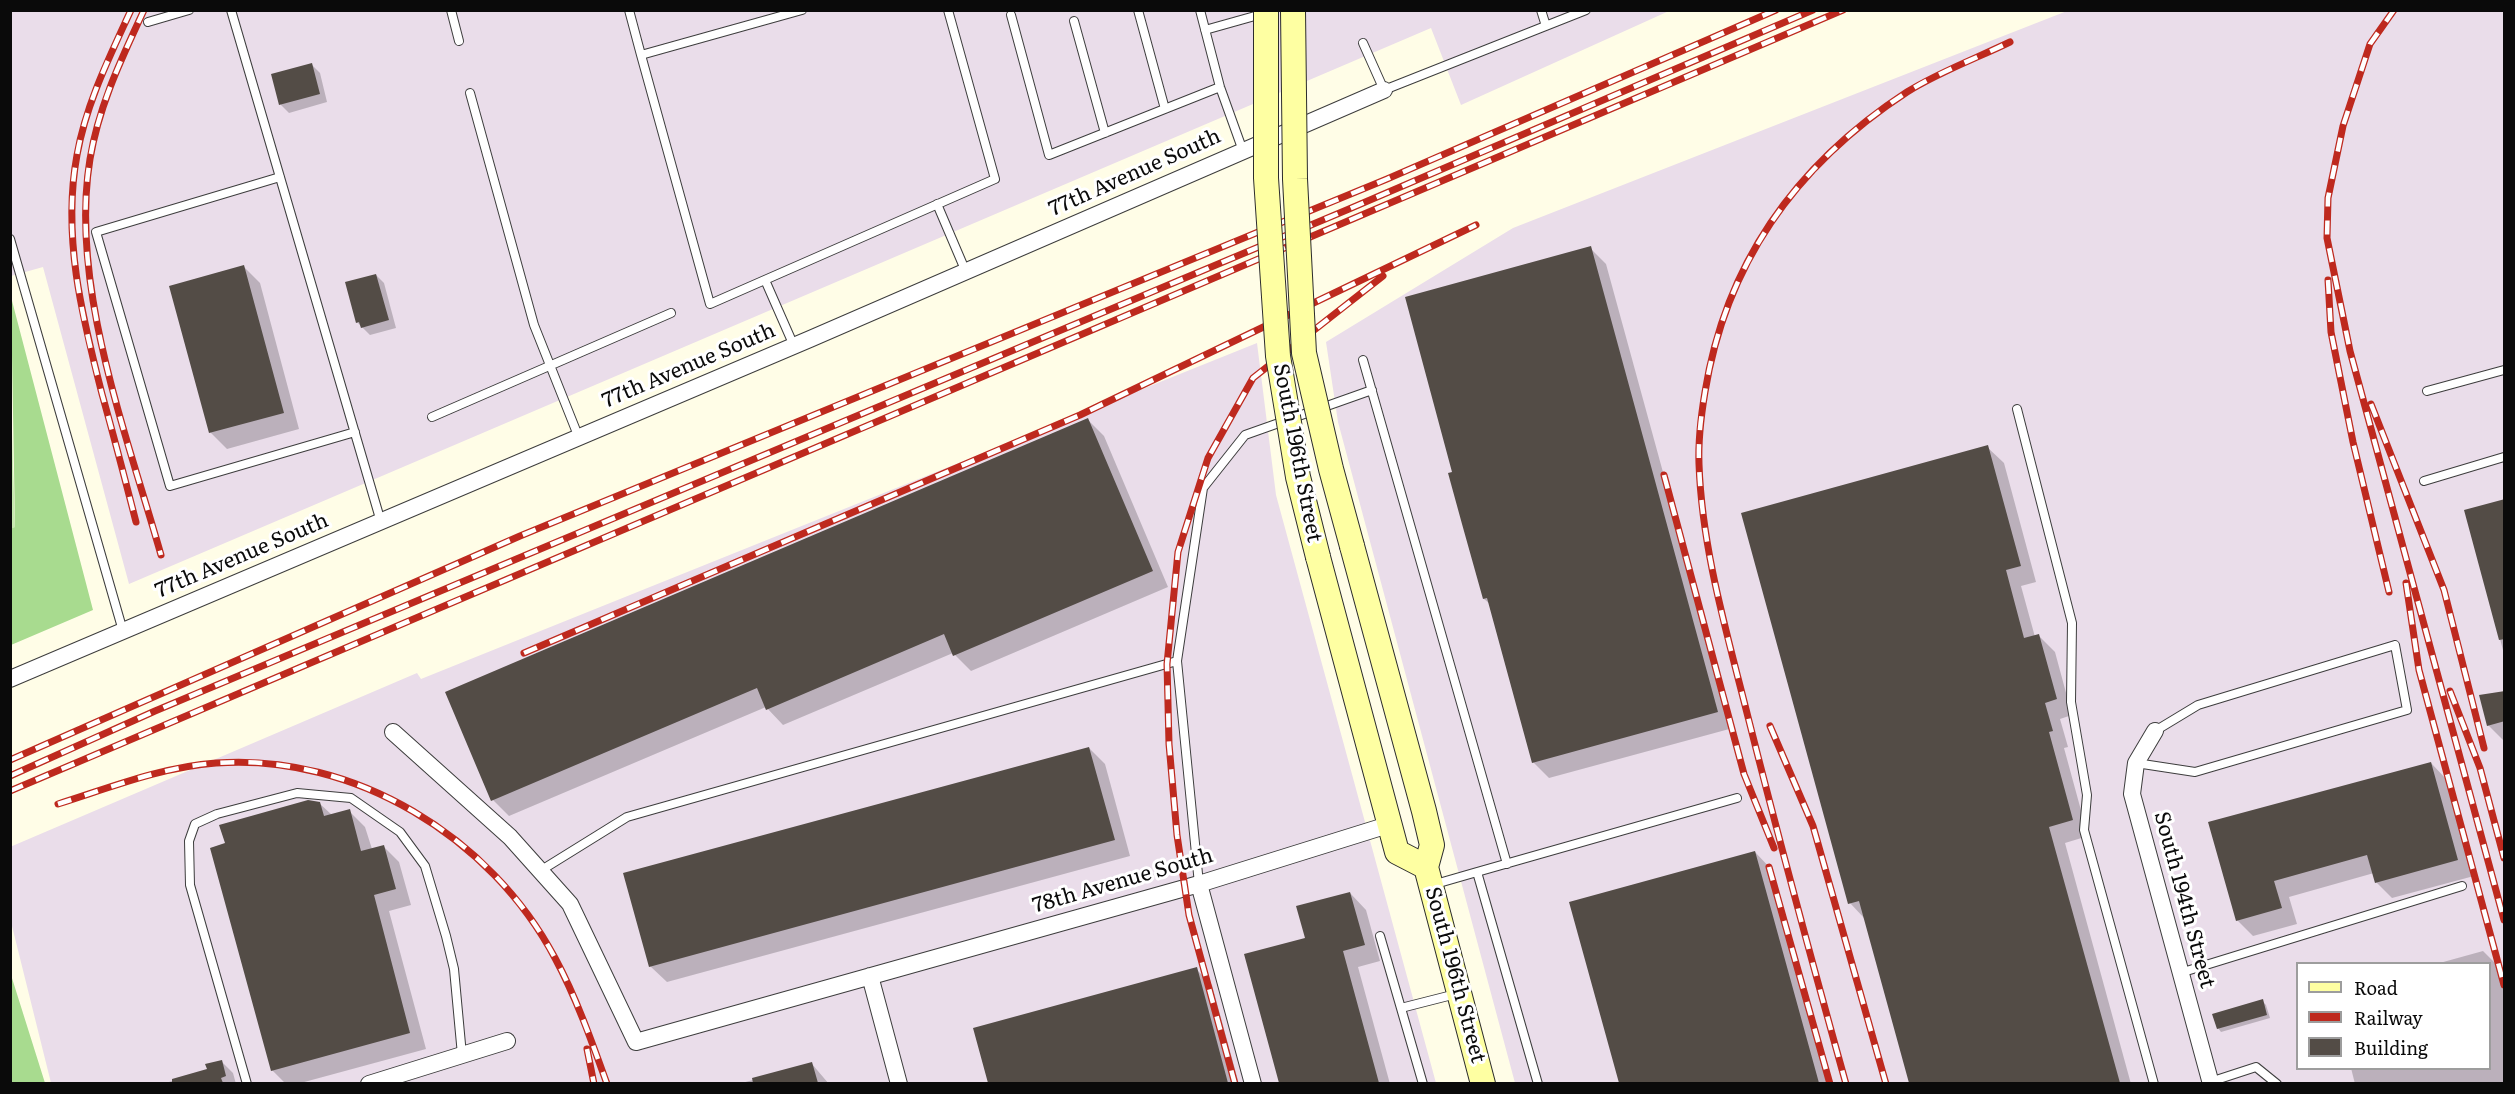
<!DOCTYPE html>
<html>
<head>
<meta charset="utf-8">
<style>
  body { margin:0 }
  #map { position:relative; width:2515px; height:1094px; overflow:hidden; background:#fffde7; font-family:Literata,serif }
  canvas { display:block }
  .frame { position:absolute; inset:0; border:12px solid #0a0a0a; pointer-events:none }
  .legend { position:absolute; left:2296px; top:962px; width:195px; height:108px; box-sizing:border-box; background:#fff; border:2px solid #9d9d9d; margin:0; padding:8px 10px; list-style:none; font-size:18px; color:#0a0a0a }
  .legend li { display:flex; align-items:center; gap:12px; height:30px }
  .legend b { width:30px; border:2px solid #9d9d9d }
</style>
</head>
<body>
<div id="map">
<canvas width="2515" height="1094"></canvas>
<div class="frame"></div>
<ul class="legend">
<li><b style="height:8px;background:#feffa2"></b>Road</li>
<li><b style="height:8px;background:#be291e"></b>Railway</li>
<li><b style="height:16px;background:#534c46"></b>Building</li>
</ul>
</div>
<script>
const g = document.querySelector('canvas').getContext('2d');
g.lineJoin = 'round';
function fill(path, color) {
  g.fillStyle = color;
  g.fill(path, 'evenodd');
}
function strokePath(path, color, width, dash) {
  g.strokeStyle = color;
  g.lineWidth = width;
  g.lineCap = dash ? 'butt' : 'round';
  g.setLineDash(dash || []);
  g.stroke(path);
}
function drawText(font, color, halo, rows, align = 'center') {
  g.font = font + ' Literata,serif';
  g.lineWidth = 6;
  g.setLineDash([]);
  g.textBaseline = 'middle';
  g.strokeStyle = halo;
  g.fillStyle = color;
  for (const [text, x, y, turn = 0] of rows) {
    g.save();
    g.translate(x, y);
    g.rotate((+turn || 0) * Math.PI / 180);
    g.textAlign = isNaN(turn) ? turn : align;
    if (halo) g.strokeText(text, 0, 0);
    g.fillText(text, 0, 0);
    g.restore();
  }
}
fill(new Path2D(`
  M 11,11 L 1669,11 L 1461,105 L 1431,28 L 129,584 L 43,267 L 11,276 Z
  M 2067,11 L 2504,11 L 2504,1083 L 1515,1083 L 1338,422 L 1326,342 L 1513,228 ZM 2298,964 L 2490,964 L 2490,1068 L 2298,1068 Z
  M 1257,343 L 1276,495 L 1436,1083 L 51,1083 L 11,922 L 10,847 L 417,673 L 421,679 Z`), '#eaddea');
fill(new Path2D(`
  M 10,368 L 15,527 L 11,529 L 10,529 Z`), '#c7eab0');
fill(new Path2D(`
  M 11,297 L 93,610 L 11,645 L 10,529 L 15,527 Z
  M 11,975 L 45,1083 L 11,1083 Z`), '#a8db8f');
fill(new Path2D(`
  M 312,65 L 320,73 L 327,102 L 289,113 L 281,105 L 273,75 Z
  M 1590,248 L 1606,264 L 1733,728 L 1549,778 L 1533,762 L 1490,604 L 1484,599 Z
  M 244,267 L 260,283 L 299,429 L 227,449 L 210,432 Z
  M 376,275 L 384,283 L 396,328 L 370,335 L 357,322 Z
  M 1088,420 L 1104,436 L 1168,587 L 971,671 L 953,653 L 783,725 L 766,707 L 509,816 L 493,800 Z
  M 1987,447 L 2004,463 L 2036,582 L 2021,586 L 2035,637 L 2039,636 L 2055,652 L 2072,715 L 2060,719 L 2068,747 L 2064,748 L 2088,836 L 2065,843 L 2131,1084 L 1911,1084 L 1865,919 L 1850,903 Z
  M 2504,501 L 2504,654 L 2466,511 Z
  M 2504,692 L 2504,741 L 2488,725 Z
  M 1089,748 L 1105,764 L 1130,856 L 667,982 L 650,966 Z
  M 2431,763 L 2447,780 L 2474,876 L 2392,898 L 2376,882 L 2374,873 L 2289,897 L 2297,924 L 2253,936 L 2237,920 L 2210,823 Z
  M 319,803 L 332,815 L 349,811 L 365,827 L 372,849 L 383,846 L 399,862 L 411,905 L 389,911 L 426,1049 L 297,1084 L 286,1084 L 272,1070 L 227,844 Z
  M 1755,852 L 1771,869 L 1830,1084 L 1620,1084 L 1571,903 Z
  M 1350,893 L 1366,910 L 1380,961 L 1358,967 L 1390,1084 L 1280,1084 L 1245,955 L 1307,939 Z
  M 2483,951 L 2499,967 L 2504,987 L 2504,1084 L 2355,1084 L 2351,1068 L 2490,1068 L 2490,964 L 2436,964 Z
  M 1196,969 L 1212,985 L 1239,1084 L 989,1084 L 975,1029 Z
  M 2262,1001 L 2266,1005 L 2270,1018 L 2221,1032 L 2218,1028 Z
  M 221,1061 L 233,1073 L 236,1084 L 162,1084 L 209,1070 Z
  M 812,1064 L 829,1084 L 738,1084 Z`), '#0003');
fill(new Path2D(`
  M 312,63 L 320,94 L 279,105 L 271,74 Z
  M 1591,246 L 1718,712 L 1532,763 L 1487,598 L 1483,599 L 1462,524 L 1448,473 L 1452,472 L 1405,297 Z
  M 244,265 L 284,413 L 209,433 L 169,286 Z
  M 376,274 L 389,320 L 361,328 L 359,322 L 356,323 L 345,282 Z
  M 1088,418 L 1153,571 L 953,656 L 944,634 L 766,710 L 757,688 L 491,801 L 445,692 Z
  M 1988,445 L 2021,566 L 2006,570 L 2024,638 L 2039,634 L 2057,699 L 2045,703 L 2053,731 L 2049,732 L 2073,820 L 2049,827 L 2120,1083 L 1909,1083 L 1859,901 L 1848,904 L 1741,513 Z
  M 2505,499 L 2505,639 L 2499,640 L 2464,510 Z
  M 2505,691 L 2505,721 L 2487,726 L 2479,695 Z
  M 1089,747 L 1115,840 L 649,967 L 623,873 Z
  M 2431,762 L 2458,860 L 2375,883 L 2367,855 L 2274,881 L 2282,908 L 2236,921 L 2208,822 Z
  M 308,800 L 320,802 L 324,816 L 350,809 L 361,851 L 384,845 L 396,889 L 374,895 L 410,1033 L 271,1071 L 210,848 L 225,843 L 219,825 Z
  M 1755,851 L 1819,1083 L 1619,1083 L 1569,902 Z
  M 1350,892 L 1365,945 L 1343,951 L 1379,1083 L 1279,1083 L 1244,954 L 1305,938 L 1296,906 Z
  M 1197,967 L 1228,1083 L 988,1083 L 973,1028 Z
  M 2263,999 L 2267,1015 L 2217,1029 L 2212,1014 Z
  M 222,1060 L 226,1076 L 221,1078 L 223,1083 L 172,1083 L 172,1079 L 207,1069 L 205,1064 Z
  M 812,1062 L 818,1083 L 753,1083 L 752,1078 Z`), '#534c46');
const service = new Path2D(`
  M 231,10 L 381,522
  M 451,10 L 459,41
  M 629,10 L 641,55 L 802,10
  M 1138,10 L 1165,109
  M 1200,10 L 1220,87 L 1243,151
  M 1541,10 L 1546,26
  M 1011,15 L 1049,155 L 1220,87
  M 1074,21 L 1105,133
  M 148,22 L 189,10
  M 1205,30 L 1262,14
  M 1363,43 L 1384,90 L 1586,10
  M 641,55 L 710,304 L 995,179 L 948,10
  M 470,93 L 534,325 L 579,438
  M 280,177 L 96,232 L 170,486 L 355,432
  M 937,204 L 966,272
  M 10,239 L 123,631
  M 765,280 L 794,346
  M 1363,360 L 1507,864
  M 2427,391 L 2504,370
  M 2017,409 L 2072,623 L 2071,702 L 2087,795 L 2084,830 L 2154,1084
  M 432,417 L 671,313
  M 2424,481 L 2504,457
  M 1177,661 L 1203,488 L 1245,435 L 1372,390
  M 2136,763 L 2195,772 L 2407,710 L 2395,645 L 2198,705 L 2155,731
  M 540,871 L 627,817 L 1177,661 L 1199,884
  M 1477,872 L 1737,798
  M 1432,885 L 1477,872 L 1538,1084
  M 1380,936 L 1423,1084
  M 2180,973 L 2462,886
  M 1401,1008 L 1456,994
  M 2210,1082 L 2256,1067 L 2277,1084
  M 247,1084 L 190,885 L 189,841 L 195,824 L 217,814 L 297,793 L 351,798 L 400,832 L 425,866 L 446,936 L 454,969 L 462,1055`);
const minor = new Path2D(`
  M 10,679 L 810,339 L 1384,90
  M 2155,731 L 2136,763 L 2132,794 L 2211,1084
  M 393,732 L 510,837 L 570,904 L 636,1042 L 1199,884 L 1388,825
  M 1199,884 L 1253,1084
  M 870,976 L 899,1084
  M 369,1084 L 507,1041`);
const secondary = new Path2D(`
  M 1352,546 L 1424,811 L 1432,845 L 1426,867 L 1483,1084
  M 1318,557 L 1397,852 L 1426,867`);
strokePath(service, '#3d3d3d', 10);
strokePath(minor, '#3d3d3d', 18);
strokePath(secondary, '#2c2c2c', 26);
strokePath(service, '#fff', 8);
strokePath(minor, '#fff', 16);
strokePath(secondary, '#feffa2', 24);
const rail = new Path2D(`
  M 131,10 C 109,58 86,104 77,155 C 62,236 82,316 102,394 C 114,437 125,479 136,522
  M 144,10 C 121,60 99,105 90,159 C 69,285 127,435 161,555
  M 2394,10 L 2370,44 L 2343,126 L 2328,198 L 2327,238 L 2350,351 L 2504,920
  M 2328,280 L 2331,332 L 2353,442 L 2389,592
  M 2371,404 L 2444,590 L 2484,748
  M 1664,475 L 1744,774 L 1774,848
  M 2406,583 L 2419,670 L 2504,985
  M 524,653 L 1080,415 L 1476,225
  M 2450,691 L 2480,768 L 2504,858
  M 1770,726 L 1813,826 L 1886,1084
  M 10,760 L 520,536 L 1387,179 L 1776,10
  M 10,776 L 155,711 L 1349,209 L 1813,10
  M 10,791 L 1843,10
  M 58,804 C 109,788 161,767 216,763 C 354,753 491,837 555,958 C 576,997 592,1042 607,1084
  M 1769,867 L 1830,1084
  M 587,1049 L 594,1084
  M 1235,1084 L 1189,915 L 1177,835 L 1169,744 L 1167,664 L 1178,552 L 1208,458 L 1253,378 L 1383,276
  M 1846,1084 C 1812,962 1779,840 1748,717 C 1727,633 1702,550 1699,464 C 1698,439 1701,416 1705,392 C 1726,262 1798,163 1907,92 C 1939,72 1977,58 2010,42`);
strokePath(rail, '#be291e', 7);
strokePath(rail, '#fff', 4.5, [14]);
const secondaryBridge = new Path2D(`
  M 1266,10 L 1266,178 L 1278,356 L 1298,477 L 1318,557
  M 1293,10 L 1295,179 L 1304,353 L 1331,469 L 1352,546`);
strokePath(secondaryBridge, '#2c2c2c', 26, []);
strokePath(secondaryBridge, '#feffa2', 24);
drawText('21px', '#0a0a0a', '#fff', [
  ["77th Avenue South",1135,173,-24],
  ["77th Avenue South",689,366,-23],
  ["South 196th Street",1297,453,79],
  ["77th Avenue South",242,556,-23],
  ["78th Avenue South",1123,881,-16],
  ["South 194th Street",2184,900,75],
  ["South 196th Street",1455,975,75]
]);
</script>
</body>
</html>
